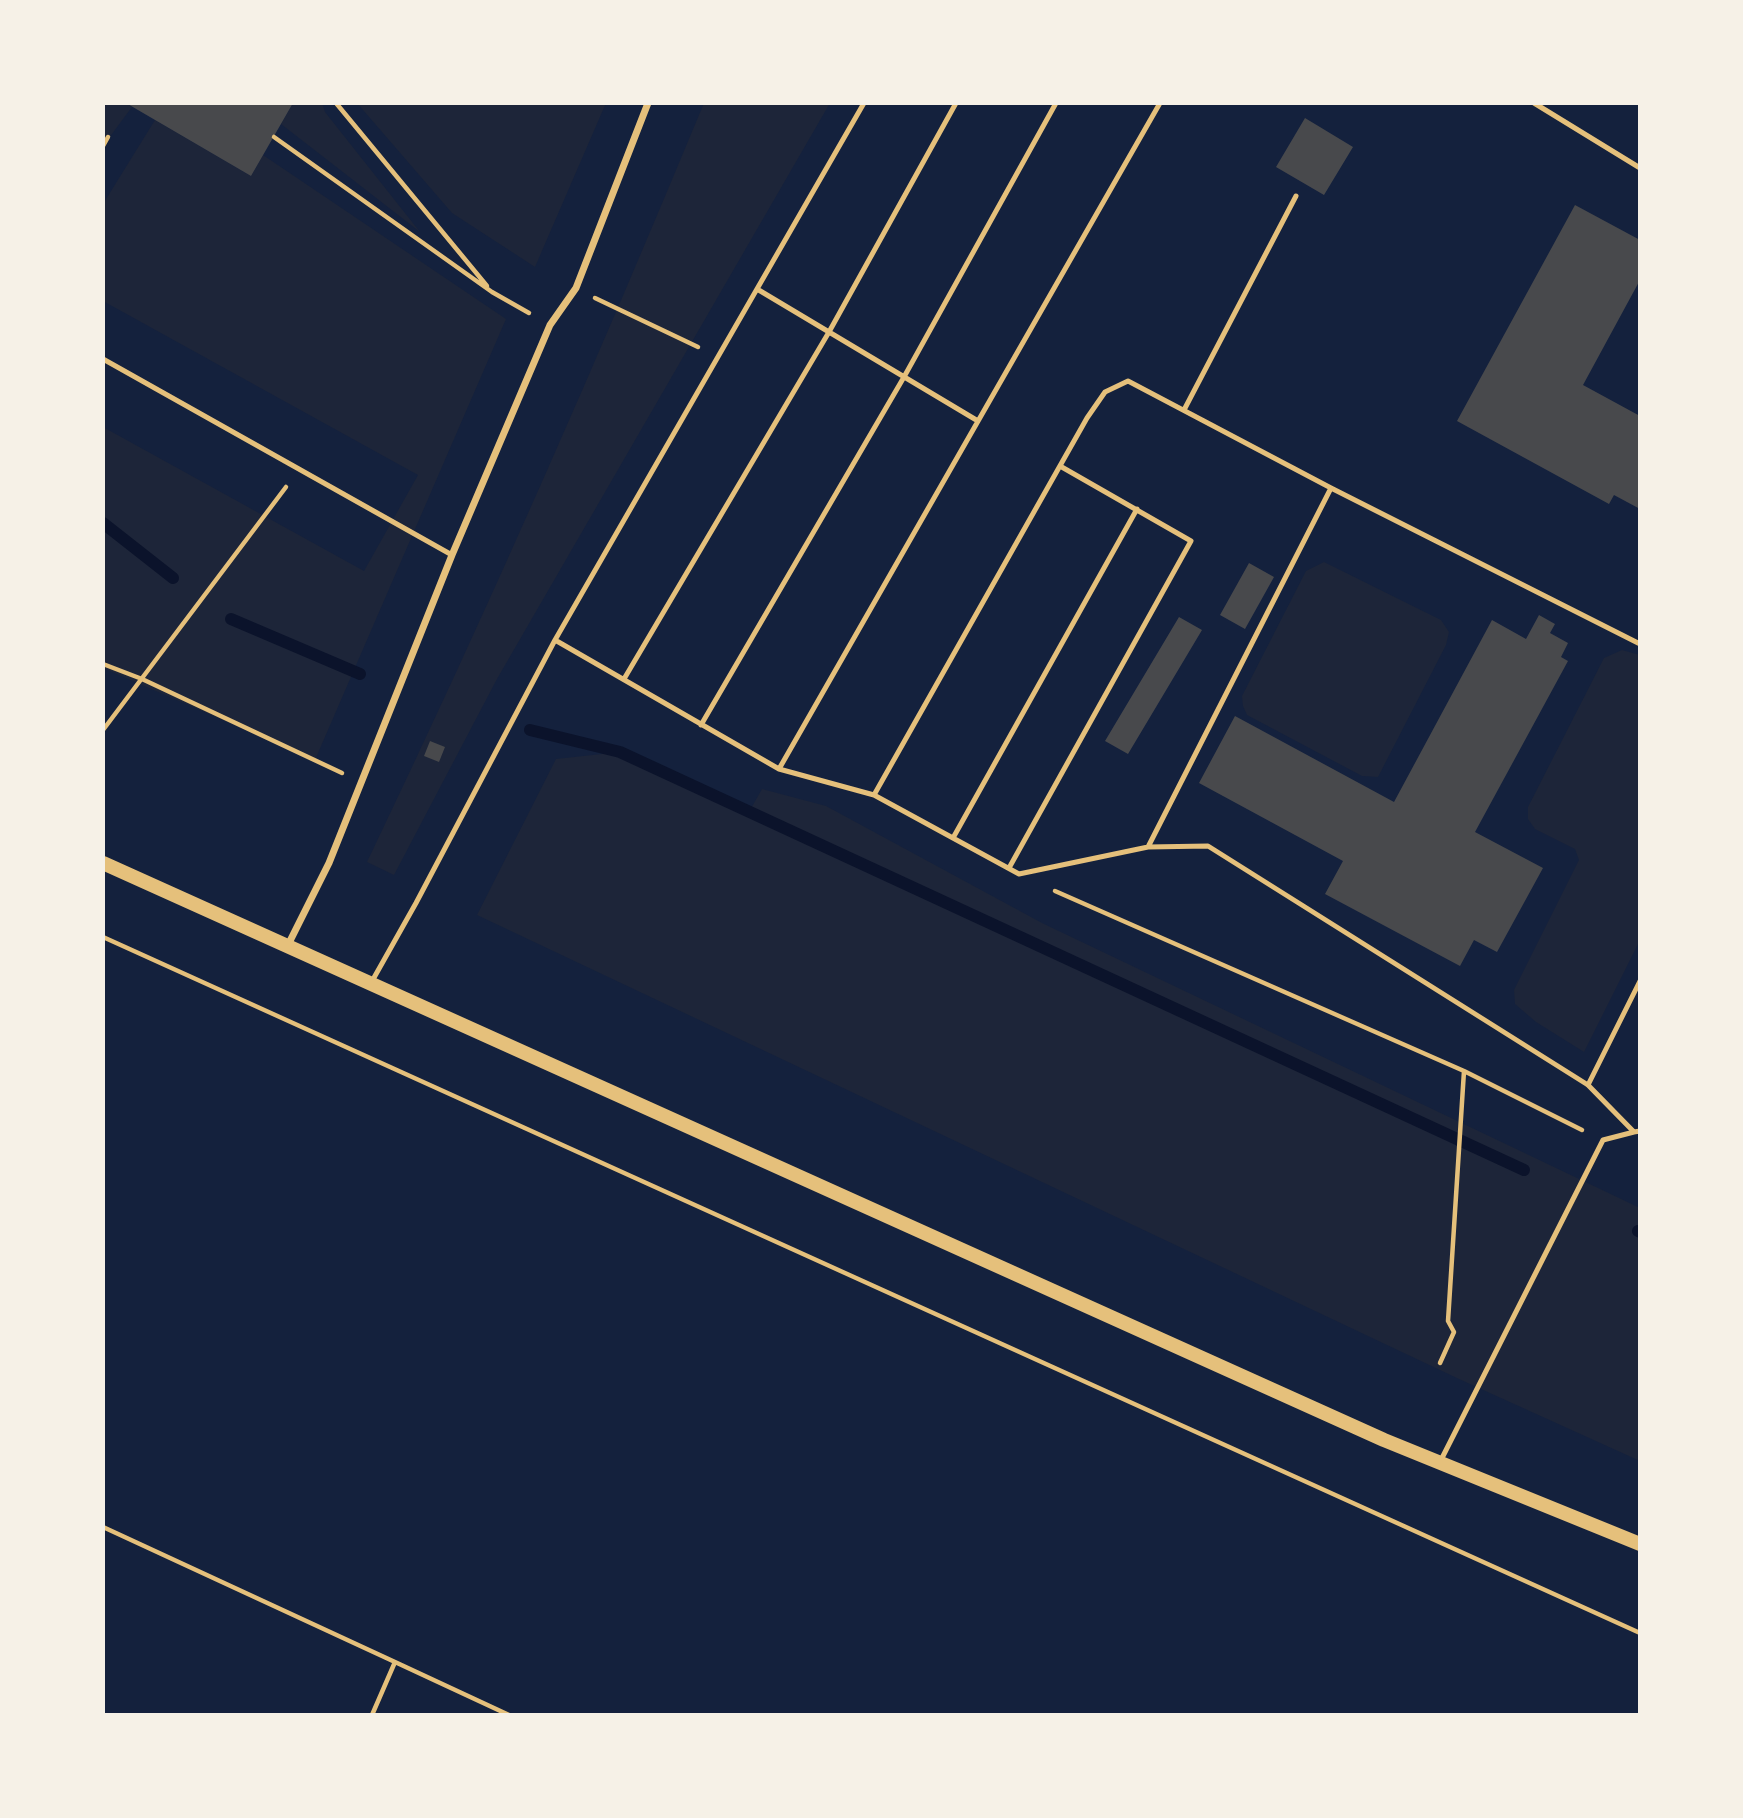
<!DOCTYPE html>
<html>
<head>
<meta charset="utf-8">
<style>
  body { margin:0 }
  #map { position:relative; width:1743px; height:1818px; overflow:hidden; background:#14213d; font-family:Literata,serif }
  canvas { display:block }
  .frame { position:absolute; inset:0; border:105px solid #f6f1e7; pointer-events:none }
</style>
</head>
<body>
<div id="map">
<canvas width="1743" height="1818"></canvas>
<div class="frame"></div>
</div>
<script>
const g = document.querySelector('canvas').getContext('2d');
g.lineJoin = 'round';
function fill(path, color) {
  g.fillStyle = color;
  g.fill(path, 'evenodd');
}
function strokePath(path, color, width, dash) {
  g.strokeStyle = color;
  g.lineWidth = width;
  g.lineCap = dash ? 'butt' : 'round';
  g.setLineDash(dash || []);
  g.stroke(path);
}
fill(new Path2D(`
  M 103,103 L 126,103 L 132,107 L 103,146 Z
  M 293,103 L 322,103 L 325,112 L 420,232 L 281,124 Z
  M 357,103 L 606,103 L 535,267 L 452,213 Z
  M 704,103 L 830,103 L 497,679 L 394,875 L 367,862 C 487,612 598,359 704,103 Z
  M 155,120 L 251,176 L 263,155 L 506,319 L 315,760 L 103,668 L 103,427 L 364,571 L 418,475 L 103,301 L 103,204 Z
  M 1324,562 L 1441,620 L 1449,632 L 1446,645 L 1378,777 L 1362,776 L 1247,715 L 1243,706 L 1242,696 L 1306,571 Z
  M 1622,650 L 1640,655 L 1640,940 L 1584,1052 L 1536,1022 L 1515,1004 L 1514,990 L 1579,860 L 1575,849 L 1535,829 L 1528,819 L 1528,807 L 1604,658 Z
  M 620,752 L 750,810 L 762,789 L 826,806 L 1042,923 L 1640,1208 L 1640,1461 L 1459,1379 L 477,915 L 556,759 Z`), '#1d2539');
strokePath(new Path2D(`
  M 103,523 L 173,578
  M 231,619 L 360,674
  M 530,730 L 620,752 L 1524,1170
  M 1638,1231 L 1640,1232`), '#0b132b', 12);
fill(new Path2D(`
  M 126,103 L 293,103 L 251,176 Z
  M 1305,118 L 1353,147 L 1324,195 L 1276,167 Z
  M 1575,205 L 1640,240 L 1640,280 L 1583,385 L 1640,416 L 1640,509 L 1614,495 L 1609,504 L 1457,421 Z
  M 1249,563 L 1274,577 L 1245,629 L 1220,615 Z
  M 1539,615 L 1555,624 L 1550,633 L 1568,643 L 1561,657 L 1568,661 L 1475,832 L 1543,868 L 1497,952 L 1474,940 L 1460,966 L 1325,894 L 1343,861 L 1199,783 L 1235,716 L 1394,802 L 1492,620 L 1526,639 Z
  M 1179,617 L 1202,630 L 1128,754 L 1105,741 Z
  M 430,741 L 445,747 L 439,762 L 424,756 Z`), '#48494c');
strokePath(new Path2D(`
  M 336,103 L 487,286
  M 274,137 L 492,292 L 529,313
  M 103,146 L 108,137
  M 595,298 L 698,347
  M 103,664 L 142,679 L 342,773
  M 103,730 L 286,487
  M 1055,891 L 1464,1071 L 1582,1130
  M 103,937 L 1640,1633
  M 1440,1363 L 1454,1332 L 1448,1321 L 1464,1071
  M 103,1527 L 395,1662
  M 372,1715 L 395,1662 L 509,1715`), '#e5c07b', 4.5);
strokePath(new Path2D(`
  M 1534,103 L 1640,168
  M 757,289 L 978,421
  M 103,359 L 452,555
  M 1184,410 L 1296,196
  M 555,640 L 779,769 L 874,795 L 1019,874 L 1148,847 L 1208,846 L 1588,1085 L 1634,1132 L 1640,1131
  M 624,679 L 829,332 L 956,103
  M 701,725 L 904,377 L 1056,103
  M 779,769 L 1160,103
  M 874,795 L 1087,418 L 1105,392 L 1128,381 L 1331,488 L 1640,644
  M 953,838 L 1137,509
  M 1148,847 L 1331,488
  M 1009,868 L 1191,541 L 1060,466
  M 371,983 L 416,903 L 555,640 L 864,103
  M 1588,1085 L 1640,981
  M 1441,1460 L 1603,1140 L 1634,1132`), '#e5c07b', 5);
strokePath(new Path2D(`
  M 288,945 L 329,863 L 452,555 L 550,325 L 576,288 L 648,103`), '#e5c07b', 7);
strokePath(new Path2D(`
  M 103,863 L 1384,1440 L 1640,1544`), '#e5c07b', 14);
</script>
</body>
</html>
